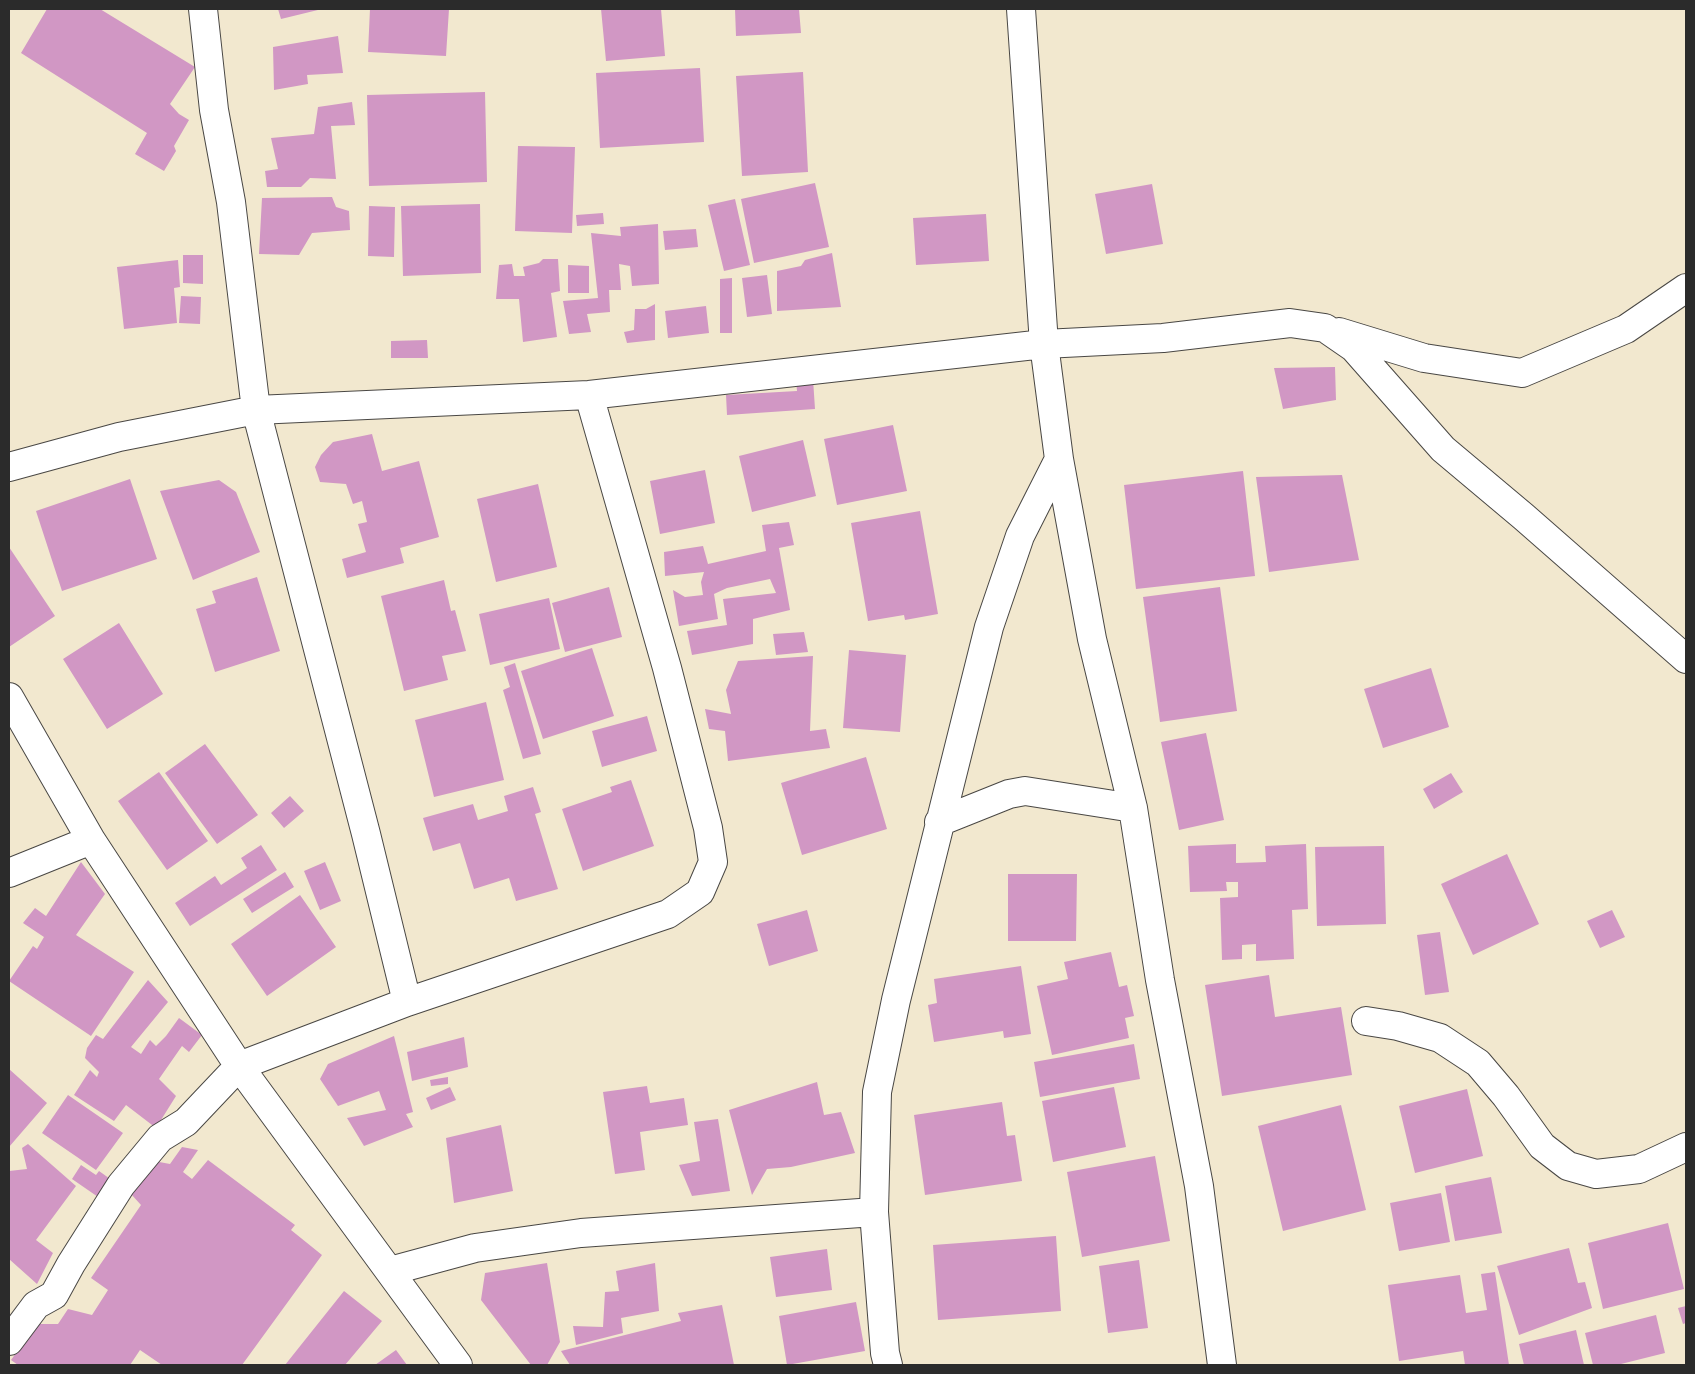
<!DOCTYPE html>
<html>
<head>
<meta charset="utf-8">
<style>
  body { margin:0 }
  #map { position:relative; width:1695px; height:1374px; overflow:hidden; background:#f2e8cf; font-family:Dekko,sans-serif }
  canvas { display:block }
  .frame { position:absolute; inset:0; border:10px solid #2b2b2b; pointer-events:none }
</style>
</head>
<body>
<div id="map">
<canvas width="1695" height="1374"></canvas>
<div class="frame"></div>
</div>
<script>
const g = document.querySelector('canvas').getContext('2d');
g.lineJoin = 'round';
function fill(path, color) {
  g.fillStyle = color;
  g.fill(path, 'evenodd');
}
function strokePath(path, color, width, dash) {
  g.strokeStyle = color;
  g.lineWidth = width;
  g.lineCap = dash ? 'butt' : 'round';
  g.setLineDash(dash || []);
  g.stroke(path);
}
fill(new Path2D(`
  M 47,9 L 100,9 L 195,67 L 170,104 L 179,114 L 189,120 L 174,146 L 176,151 L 164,171 L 135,154 L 147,133 L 21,53 Z
  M 278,9 L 322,9 L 281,19 Z
  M 370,9 L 449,9 L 446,56 L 368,52 Z
  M 601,9 L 661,9 L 665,56 L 606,61 Z
  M 735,9 L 799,9 L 801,33 L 736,36 Z
  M 338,36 L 343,73 L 307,75 L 308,84 L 274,90 L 273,47 Z
  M 700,68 L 704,142 L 600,148 L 596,73 Z
  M 803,72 L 808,172 L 742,176 L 736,76 Z
  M 485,92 L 487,182 L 369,186 L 367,95 Z
  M 352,102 L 355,125 L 331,126 L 336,179 L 310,178 L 301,187 L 267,187 L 265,171 L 278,169 L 271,138 L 314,134 L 318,107 Z
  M 518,146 L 575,147 L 572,233 L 515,231 Z
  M 815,183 L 829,247 L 754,263 L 741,199 Z
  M 1152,184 L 1163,244 L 1106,254 L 1095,194 Z
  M 332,197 L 336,207 L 349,211 L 350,230 L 312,233 L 299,255 L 259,254 L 262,198 Z
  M 735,199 L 750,265 L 724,271 L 708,205 Z
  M 480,204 L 481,273 L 403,276 L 401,206 Z
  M 369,206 L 395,207 L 394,257 L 368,256 Z
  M 603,213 L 604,224 L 577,226 L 576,215 Z
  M 986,214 L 989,261 L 916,265 L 913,218 Z
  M 658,224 L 659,284 L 632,286 L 630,266 L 619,264 L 621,290 L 609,290 L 610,312 L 587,314 L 591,332 L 569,334 L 563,301 L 598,298 L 591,233 L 621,236 L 620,227 Z
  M 696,229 L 698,247 L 665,250 L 663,231 Z
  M 832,253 L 841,307 L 777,311 L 777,271 L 801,266 L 805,260 Z
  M 183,255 L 203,255 L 203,284 L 183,283 Z
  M 543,259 L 558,259 L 560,291 L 551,293 L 557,337 L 523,342 L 519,299 L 496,299 L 499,265 L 512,264 L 514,276 L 525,276 L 523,267 L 539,263 Z
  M 178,260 L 180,287 L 174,288 L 177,323 L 124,329 L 117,267 Z
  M 568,265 L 589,266 L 589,293 L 568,293 Z
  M 767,275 L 772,314 L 747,317 L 742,278 Z
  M 732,278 L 732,333 L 720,333 L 720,279 Z
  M 181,296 L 201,297 L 200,324 L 179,323 Z
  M 655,304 L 655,340 L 627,343 L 624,332 L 634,330 L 635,309 L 646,309 Z
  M 706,306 L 709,333 L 668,338 L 665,311 Z
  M 427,340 L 428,358 L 391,358 L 391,341 Z
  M 1335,367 L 1336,400 L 1283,409 L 1274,368 Z
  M 813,379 L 815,409 L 727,415 L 726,395 L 797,391 L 796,380 Z
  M 893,425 L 907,491 L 837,505 L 824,439 Z
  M 372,434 L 382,471 L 419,461 L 439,537 L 400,548 L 404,563 L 347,578 L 342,559 L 366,552 L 358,524 L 367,522 L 362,501 L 353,504 L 346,484 L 320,482 L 315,467 L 321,455 L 333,442 Z
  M 803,440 L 816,496 L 752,512 L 739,456 Z
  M 705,470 L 715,523 L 660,534 L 650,481 Z
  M 1243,471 L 1255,576 L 1136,589 L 1124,485 Z
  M 1342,475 L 1359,560 L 1269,572 L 1256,477 Z
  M 130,479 L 157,559 L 62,591 L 36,511 Z
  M 219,480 L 236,492 L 260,552 L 193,580 L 160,491 Z
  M 538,484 L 557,567 L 496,582 L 477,499 Z
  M 920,511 L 938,614 L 905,620 L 904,615 L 868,621 L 851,523 Z
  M 789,522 L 794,545 L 779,548 L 790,610 L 753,619 L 753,644 L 692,655 L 687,631 L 727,625 L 723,599 L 776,593 L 770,579 L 727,588 L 714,594 L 718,619 L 679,626 L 673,590 L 685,597 L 703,595 L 701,582 L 704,572 L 665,576 L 664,552 L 703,546 L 708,564 L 766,551 L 762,525 Z
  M 9,547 L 55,616 L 9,647 Z
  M 257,577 L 280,651 L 215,672 L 196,609 L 216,603 L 212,591 Z
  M 444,580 L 451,611 L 455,610 L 466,651 L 442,656 L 448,680 L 404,691 L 381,596 Z
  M 609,587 L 622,637 L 565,652 L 552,603 Z
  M 1220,587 L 1237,711 L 1160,722 L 1143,597 Z
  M 549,598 L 560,649 L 490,665 L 479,614 Z
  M 119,623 L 163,694 L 107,729 L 63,659 Z
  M 804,632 L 808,652 L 776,655 L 773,634 Z
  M 592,648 L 614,716 L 543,739 L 521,671 Z
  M 849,650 L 906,655 L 900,732 L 843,728 Z
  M 813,656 L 810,731 L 826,729 L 830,748 L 728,761 L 725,731 L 709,729 L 705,709 L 731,714 L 726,690 L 738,661 Z
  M 515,663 L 541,754 L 523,759 L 503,690 L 510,687 L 504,667 Z
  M 1431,668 L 1449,727 L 1383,748 L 1364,689 Z
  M 486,702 L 504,780 L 434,797 L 415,720 Z
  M 647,716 L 657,751 L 602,767 L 592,731 Z
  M 1206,733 L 1224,820 L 1179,830 L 1161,742 Z
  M 205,744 L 258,815 L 217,844 L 165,773 Z
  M 866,757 L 887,829 L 802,855 L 781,783 Z
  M 159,772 L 208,841 L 167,870 L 118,801 Z
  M 1451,773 L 1463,792 L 1434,809 L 1423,789 Z
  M 631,780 L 654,846 L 583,871 L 562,809 L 612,792 L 610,787 Z
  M 533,787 L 541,812 L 535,814 L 558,889 L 516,901 L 509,878 L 474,889 L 460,843 L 433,851 L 423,818 L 473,804 L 478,820 L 508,811 L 504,796 Z
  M 290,796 L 304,811 L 284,828 L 271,813 Z
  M 1236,844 L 1236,863 L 1266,862 L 1265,846 L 1306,844 L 1308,909 L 1292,910 L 1294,959 L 1256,961 L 1256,944 L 1242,945 L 1242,959 L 1222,960 L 1220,898 L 1238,897 L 1238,882 L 1226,882 L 1227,891 L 1190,892 L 1188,846 Z
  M 261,845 L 277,870 L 190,926 L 175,903 L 215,876 L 221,885 L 247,868 L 241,858 Z
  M 1384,846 L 1386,924 L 1317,926 L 1315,847 Z
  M 1507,854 L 1539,924 L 1473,955 L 1441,884 Z
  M 81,862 L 105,894 L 76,935 L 134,972 L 91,1036 L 9,981 L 33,946 L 37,949 L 44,937 L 23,923 L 35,908 L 46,916 Z
  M 325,862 L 341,901 L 320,910 L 304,871 Z
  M 285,872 L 294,887 L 252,913 L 243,899 Z
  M 1008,874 L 1077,874 L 1076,941 L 1008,941 Z
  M 300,895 L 336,947 L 267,996 L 231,944 Z
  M 807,910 L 818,951 L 769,966 L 757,924 Z
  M 1612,910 L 1625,937 L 1600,948 L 1587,921 Z
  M 1440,932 L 1449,992 L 1425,995 L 1417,935 Z
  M 1111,952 L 1119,987 L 1127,985 L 1134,1016 L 1125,1018 L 1129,1038 L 1052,1055 L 1037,986 L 1068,979 L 1064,962 Z
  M 1021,966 L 1031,1034 L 1004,1038 L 1003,1031 L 934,1042 L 928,1005 L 937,1003 L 934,979 Z
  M 1269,975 L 1275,1017 L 1341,1007 L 1352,1075 L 1222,1096 L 1205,985 Z
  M 148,980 L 168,1002 L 131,1047 L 141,1054 L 150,1040 L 156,1046 L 166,1036 L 179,1018 L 202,1035 L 189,1052 L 182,1046 L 159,1079 L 176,1096 L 156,1128 L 126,1105 L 114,1121 L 74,1095 L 90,1070 L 97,1077 L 99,1072 L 85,1058 L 87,1048 L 96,1035 L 103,1039 Z
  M 394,1036 L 413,1112 L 406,1114 L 413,1127 L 364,1146 L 347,1118 L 386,1110 L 379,1091 L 338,1106 L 320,1079 L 328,1064 Z
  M 464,1037 L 468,1067 L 412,1081 L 407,1052 Z
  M 1134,1044 L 1140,1079 L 1040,1097 L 1034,1062 Z
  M 9,1069 L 47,1103 L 9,1147 Z
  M 448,1077 L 448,1084 L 431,1086 L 430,1080 Z
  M 817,1082 L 824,1115 L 841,1112 L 855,1153 L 791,1167 L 767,1169 L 752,1195 L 729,1110 Z
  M 647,1086 L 650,1103 L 684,1098 L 688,1125 L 640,1132 L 645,1170 L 615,1174 L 603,1092 Z
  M 450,1087 L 456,1100 L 431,1110 L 426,1098 Z
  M 1114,1087 L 1126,1147 L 1053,1162 L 1042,1101 Z
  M 1467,1089 L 1483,1156 L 1415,1173 L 1399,1106 Z
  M 68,1095 L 123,1133 L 96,1170 L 42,1133 Z
  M 1002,1102 L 1007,1136 L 1015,1135 L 1022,1181 L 925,1195 L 914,1115 Z
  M 1341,1105 L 1366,1210 L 1283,1231 L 1258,1126 Z
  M 718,1119 L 730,1191 L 692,1196 L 679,1165 L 700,1161 L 694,1122 Z
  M 501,1125 L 513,1191 L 454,1203 L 446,1138 Z
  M 28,1144 L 76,1186 L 36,1240 L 53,1253 L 37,1284 L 9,1259 L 9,1171 L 27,1169 L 22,1148 Z
  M 182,1147 L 198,1150 L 183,1172 L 192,1179 L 208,1160 L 295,1225 L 291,1230 L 322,1255 L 242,1365 L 162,1365 L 140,1350 L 130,1365 L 18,1365 L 11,1360 L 37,1324 L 58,1324 L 68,1309 L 92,1315 L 108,1290 L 91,1278 L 141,1205 L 131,1194 L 154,1161 L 170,1164 Z
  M 1155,1156 L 1170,1241 L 1082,1257 L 1067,1172 Z
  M 81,1165 L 96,1175 L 99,1171 L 113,1181 L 101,1199 L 72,1179 Z
  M 1491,1177 L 1502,1233 L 1455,1241 L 1445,1186 Z
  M 1441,1193 L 1450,1242 L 1399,1251 L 1390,1203 Z
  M 1668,1223 L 1684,1289 L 1603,1309 L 1588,1243 Z
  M 1056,1236 L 1061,1311 L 938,1320 L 933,1245 Z
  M 1569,1248 L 1578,1283 L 1585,1282 L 1592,1308 L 1519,1335 L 1497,1266 Z
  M 827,1249 L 832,1290 L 776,1297 L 770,1257 Z
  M 1139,1260 L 1148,1328 L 1108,1333 L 1099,1266 Z
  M 547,1263 L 560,1342 L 547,1365 L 531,1365 L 481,1300 L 485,1273 Z
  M 655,1263 L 659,1311 L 621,1318 L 623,1333 L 576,1345 L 573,1326 L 603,1327 L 605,1292 L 619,1291 L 616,1271 Z
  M 1495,1272 L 1509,1365 L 1465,1365 L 1463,1351 L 1399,1361 L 1388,1285 L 1460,1275 L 1466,1313 L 1487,1310 L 1481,1274 Z
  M 344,1291 L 382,1321 L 345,1365 L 285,1365 Z
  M 856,1302 L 865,1351 L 787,1365 L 779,1316 Z
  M 722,1305 L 734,1365 L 570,1365 L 561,1351 L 681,1321 L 678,1313 Z
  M 1686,1306 L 1686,1323 L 1683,1324 L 1678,1308 Z
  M 1656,1315 L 1665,1353 L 1617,1365 L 1593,1365 L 1585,1333 Z
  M 1576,1330 L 1584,1365 L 1524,1365 L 1519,1344 Z
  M 396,1350 L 407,1365 L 375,1365 Z`), '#d197c4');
const minor = new Path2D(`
  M 203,9 L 214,110 L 231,202 L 256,410 L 366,834 L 407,1002
  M 1021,9 L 1044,344 L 1163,338 L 1290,323 L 1325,328 L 1354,348 L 1443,449 L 1524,517 L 1686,659
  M 1339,332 L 1424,358 L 1522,373 L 1626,329 L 1686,288
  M 9,467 L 119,437 L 256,410 L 589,395 L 1044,344 L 1059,459 L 1092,639 L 1133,808 L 1160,980 L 1199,1186 L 1222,1365
  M 9,697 L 91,840 L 239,1066 L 458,1365
  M 939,822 L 1009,794 L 1025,791 L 1133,808
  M 9,873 L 91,840
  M 1366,1021 L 1398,1026 L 1440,1038 L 1478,1063 L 1506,1096 L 1542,1146 L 1568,1166 L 1596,1174 L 1639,1169 L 1686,1147
  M 390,1271 L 475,1248 L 581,1233 L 874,1212
  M 9,1341 L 36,1305 L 54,1295 L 71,1264 L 121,1185 L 160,1138 L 186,1122 L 239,1066 L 407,1002 L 668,914 L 700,892 L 713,862 L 708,828 L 667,668 L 589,395
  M 888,1365 L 885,1353 L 874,1212 L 877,1092 L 896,1000 L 989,627 L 1020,536 L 1059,459`);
strokePath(minor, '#494744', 30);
strokePath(minor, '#fff', 28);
</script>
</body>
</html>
